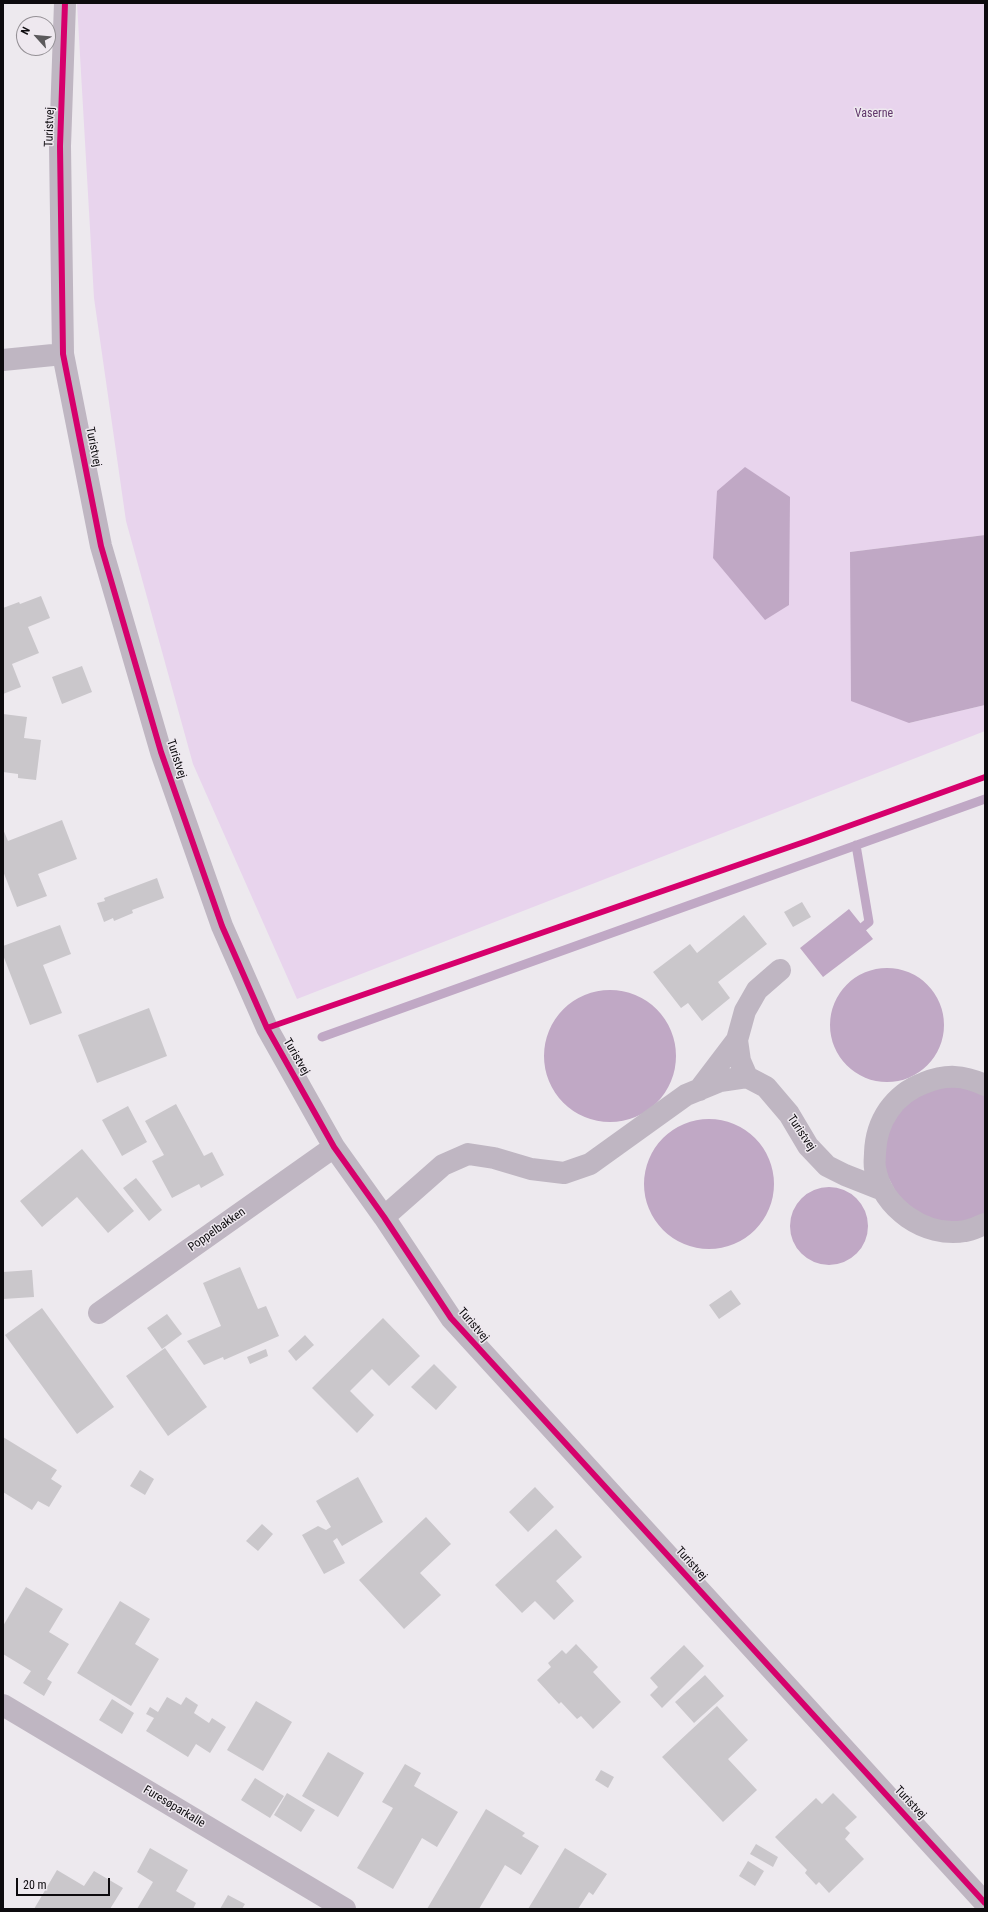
<!DOCTYPE html>
<html>
<head>
<meta charset="utf-8">
<style>
  body { margin:0 }
  #map { position:relative; width:988px; height:1912px; overflow:hidden; background:#ede9ee; font-family:"Roboto Condensed",sans-serif }
  canvas { display:block }
  .frame { position:absolute; inset:0; border:4px solid #0d0b0e; pointer-events:none }
  .north { position:absolute; left:16px; top:16px; width:40px; height:40px; box-sizing:border-box; background:#eee8ef; border:1px solid #949095; border-radius:50%; rotate:297deg; font-size:11px; font-weight:700; line-height:16px; text-align:center; color:#0d0b0e }
  .north::after { content:''; display:block; margin:auto; width:14px; height:18px; background:#5b595c; clip-path:polygon(50% 0,100% 100%,50% 72%,0 100%) }
  .scale { position:absolute; left:16px; top:1878px; width:94px; height:18px; box-sizing:border-box; border:2px solid #0d0b0e; border-top:0; padding-left:5px; font-size:12px; line-height:14px; white-space:nowrap; color:#0d0b0e; -webkit-text-stroke:3px #eee8ef; paint-order:stroke }
</style>
</head>
<body>
<div id="map">
<canvas width="988" height="1912"></canvas>
<div class="frame"></div>
<div class="north">N</div>
<div class="scale">20 m</div>
</div>
<script>
const g = document.querySelector('canvas').getContext('2d');
g.lineJoin = 'round';
function fill(path, color) {
  g.fillStyle = color;
  g.fill(path, 'evenodd');
}
function strokePath(path, color, width, dash) {
  g.strokeStyle = color;
  g.lineWidth = width;
  g.lineCap = dash ? 'butt' : 'round';
  g.setLineDash(dash || []);
  g.stroke(path);
}
function drawText(font, color, halo, rows, align = 'center') {
  g.font = font + ' "Roboto Condensed",sans-serif';
  g.lineWidth = 3;
  g.setLineDash([]);
  g.textBaseline = 'middle';
  g.strokeStyle = halo;
  g.fillStyle = color;
  for (const [text, x, y, turn = 0] of rows) {
    g.save();
    g.translate(x, y);
    g.rotate((+turn || 0) * Math.PI / 180);
    g.textAlign = isNaN(turn) ? turn : align;
    if (halo) g.strokeText(text, 0, 0);
    g.fillText(text, 0, 0);
    g.restore();
  }
}
fill(new Path2D(`
  M 77,3 L 985,3 L 985,535 L 850,552 L 909,723 L 985,705 L 985,731 L 297,999 L 193,764 L 126,521 L 94,298 Z`), '#e8d4ed');
fill(new Path2D(`
  M 745,467 L 790,497 L 789,605 L 765,620 L 713,558 L 717,491 Z
  M 985,535 L 985,705 L 909,723 L 851,701 L 850,552 Z
  M 849,909 L 873,939 L 823,977 L 800,948 Z
  M830 1025a57 57 0 1 1 114 0a57 57 0 1 1-114 0Z
  M544 1056a66 66 0 1 1 132 0a66 66 0 1 1-132 0Z
  M 948,1086 L 971,1089 L 985,1095 L 985,1219 L 947,1227 L 904,1208 L 883,1167 L 884,1143 L 892,1121 L 907,1104 L 926,1092 Z
  M644 1184a65 65 0 1 1 130 0a65 65 0 1 1-130 0Z
  M790 1226a39 39 0 1 1 78 0a39 39 0 1 1-78 0Z`), '#c0a8c5');
strokePath(new Path2D(`
  M 856,845 L 869,922 L 863,927
  M 322,1037 L 985,799`), '#c0a8c5', 9);
fill(new Path2D(`
  M 41,596 L 50,618 L 28,627 L 39,653 L 12,664 L 21,687 L 3,694 L 3,608 L 19,602 L 20,604 Z
  M 82,666 L 92,692 L 62,704 L 52,677 Z
  M 3,714 L 27,717 L 24,738 L 41,740 L 36,780 L 18,778 L 18,774 L 3,772 Z
  M 62,820 L 77,859 L 38,874 L 47,896 L 17,907 L 3,871 L 3,829 L 8,841 Z
  M 157,878 L 164,898 L 132,910 L 133,913 L 114,921 L 113,918 L 104,922 L 97,903 L 105,901 L 104,898 Z
  M 802,902 L 811,917 L 793,927 L 784,912 Z
  M 744,915 L 767,944 L 718,982 L 730,998 L 702,1021 L 688,1003 L 681,1008 L 653,972 L 690,944 L 697,953 Z
  M 60,925 L 71,954 L 43,965 L 62,1013 L 30,1025 L 3,955 L 3,946 Z
  M 149,1008 L 167,1056 L 97,1083 L 78,1035 Z
  M 176,1104 L 204,1156 L 212,1152 L 224,1175 L 201,1188 L 199,1184 L 172,1198 L 152,1161 L 164,1155 L 145,1121 Z
  M 128,1106 L 147,1142 L 122,1156 L 102,1120 Z
  M 82,1149 L 134,1211 L 108,1233 L 77,1197 L 42,1227 L 20,1201 Z
  M 136,1178 L 162,1210 L 149,1221 L 123,1188 Z
  M 240,1267 L 258,1309 L 266,1306 L 279,1336 L 224,1360 L 223,1357 L 204,1365 L 187,1341 L 221,1326 L 203,1283 Z
  M 32,1270 L 34,1297 L 3,1299 L 3,1272 Z
  M 731,1290 L 741,1304 L 719,1319 L 709,1305 Z
  M 42,1308 L 114,1407 L 77,1434 L 5,1335 Z
  M 167,1314 L 182,1334 L 162,1349 L 147,1328 Z
  M 383,1318 L 420,1356 L 389,1386 L 372,1369 L 350,1391 L 374,1415 L 357,1433 L 312,1388 Z
  M 305,1335 L 314,1345 L 296,1361 L 288,1351 Z
  M 165,1348 L 207,1407 L 168,1436 L 126,1376 Z
  M 266,1349 L 268,1356 L 250,1364 L 247,1357 Z
  M 434,1364 L 457,1387 L 436,1410 L 411,1387 Z
  M 3,1437 L 57,1470 L 51,1479 L 62,1486 L 49,1507 L 38,1501 L 32,1510 L 3,1492 Z
  M 140,1470 L 154,1479 L 145,1495 L 130,1486 Z
  M 358,1477 L 383,1522 L 342,1546 L 337,1538 L 333,1541 L 345,1563 L 324,1574 L 302,1535 L 318,1526 L 326,1530 L 331,1527 L 316,1501 Z
  M 535,1487 L 554,1507 L 528,1532 L 509,1512 Z
  M 426,1517 L 451,1544 L 420,1573 L 441,1595 L 404,1629 L 359,1580 Z
  M 262,1524 L 273,1534 L 258,1551 L 246,1541 Z
  M 556,1529 L 582,1557 L 556,1581 L 574,1601 L 554,1620 L 535,1601 L 522,1613 L 495,1585 Z
  M 26,1587 L 63,1609 L 49,1632 L 69,1644 L 47,1679 L 52,1682 L 44,1696 L 23,1683 L 31,1671 L 3,1654 L 3,1626 Z
  M 120,1601 L 150,1619 L 135,1644 L 159,1659 L 131,1706 L 77,1673 Z
  M 576,1644 L 598,1667 L 593,1672 L 621,1702 L 593,1729 L 581,1716 L 577,1719 L 561,1702 L 559,1704 L 537,1680 L 551,1667 L 548,1663 L 562,1650 L 566,1654 Z
  M 684,1645 L 704,1666 L 662,1708 L 650,1695 L 658,1687 L 650,1678 Z
  M 705,1675 L 724,1696 L 694,1723 L 675,1702 Z
  M 167,1697 L 181,1705 L 186,1697 L 198,1705 L 194,1713 L 209,1723 L 212,1718 L 226,1727 L 210,1753 L 196,1744 L 188,1757 L 146,1731 L 154,1718 L 146,1714 L 150,1707 L 158,1712 Z
  M 112,1699 L 134,1713 L 122,1734 L 99,1720 Z
  M 256,1701 L 292,1722 L 263,1771 L 227,1750 Z
  M 717,1706 L 748,1740 L 728,1759 L 757,1790 L 723,1822 L 662,1757 Z
  M 328,1752 L 364,1773 L 338,1817 L 302,1796 Z
  M 405,1764 L 421,1773 L 414,1786 L 458,1812 L 437,1847 L 422,1838 L 393,1889 L 357,1868 L 393,1808 L 382,1802 Z
  M 601,1770 L 614,1777 L 608,1788 L 595,1780 Z
  M 255,1778 L 284,1796 L 270,1818 L 241,1800 Z
  M 287,1793 L 315,1810 L 301,1832 L 274,1815 Z
  M 833,1793 L 857,1817 L 845,1828 L 850,1833 L 845,1839 L 864,1859 L 829,1893 L 819,1882 L 816,1885 L 805,1873 L 807,1870 L 775,1837 L 816,1798 L 822,1804 Z
  M 486,1809 L 525,1833 L 522,1836 L 539,1846 L 521,1875 L 505,1865 L 479,1909 L 427,1909 Z
  M 756,1844 L 778,1857 L 773,1867 L 750,1854 Z
  M 150,1848 L 188,1870 L 176,1891 L 196,1903 L 193,1909 L 137,1909 L 153,1882 L 137,1872 Z
  M 565,1848 L 607,1874 L 593,1895 L 589,1892 L 578,1909 L 528,1909 Z
  M 748,1861 L 764,1871 L 755,1886 L 739,1876 Z
  M 57,1870 L 84,1886 L 94,1871 L 123,1888 L 110,1909 L 34,1909 Z
  M 228,1895 L 245,1904 L 242,1909 L 220,1909 Z`), '#cac7cb');
strokePath(new Path2D(`
  M 65,3 L 60,146 L 63,354 L 101,546 L 161,752 L 222,926 L 267,1028 L 334,1147 L 384,1217 L 451,1318 L 985,1903
  M 3,360 L 63,354
  M 747,1077 L 740,1061 L 737,1040 L 745,1011 L 757,990 L 780,970
  M 985,1085 C 963,1075 946,1074 924,1083 C 894,1094 876,1121 875,1153 C 875,1157 874,1163 875,1168 C 882,1208 925,1238 965,1231 C 972,1230 979,1226 985,1224
  M 699,1090 L 737,1040
  M 384,1217 L 443,1165 L 468,1154 L 494,1158 L 531,1169 L 564,1173 L 590,1164 L 686,1095 L 720,1081 L 747,1077 L 766,1087 L 789,1114 L 808,1146 L 827,1166 L 845,1175 L 883,1190
  M 99,1313 L 334,1147
  M 3,1705 L 345,1909`), '#bfb6c2', 22);
strokePath(new Path2D(`
  M 65,3 L 60,146 L 63,354 L 101,546 L 161,752 L 222,926 L 267,1028 L 334,1147 L 384,1217 L 451,1318 L 985,1903
  M 267,1028 L 807,841 L 985,777`), '#d6006c', 6);
drawText('12px', '#60366a', '#eee8ef', [
  ["Vaserne",874,114]
]);
drawText('12px', '#0d0b0e', '#eee8ef', [
  ["Turistvej",50,127,-88],
  ["Turistvej",93,447,79],
  ["Turistvej",176,759,72],
  ["Turistvej",296,1057,60],
  ["Turistvej",801,1133,56],
  ["Poppelbakken",217,1230,-35],
  ["Turistvej",473,1325,49],
  ["Turistvej",691,1564,48],
  ["Turistvej",910,1803,47],
  ["Furesøparkalle",174,1807,31]
]);
</script>
</body>
</html>
